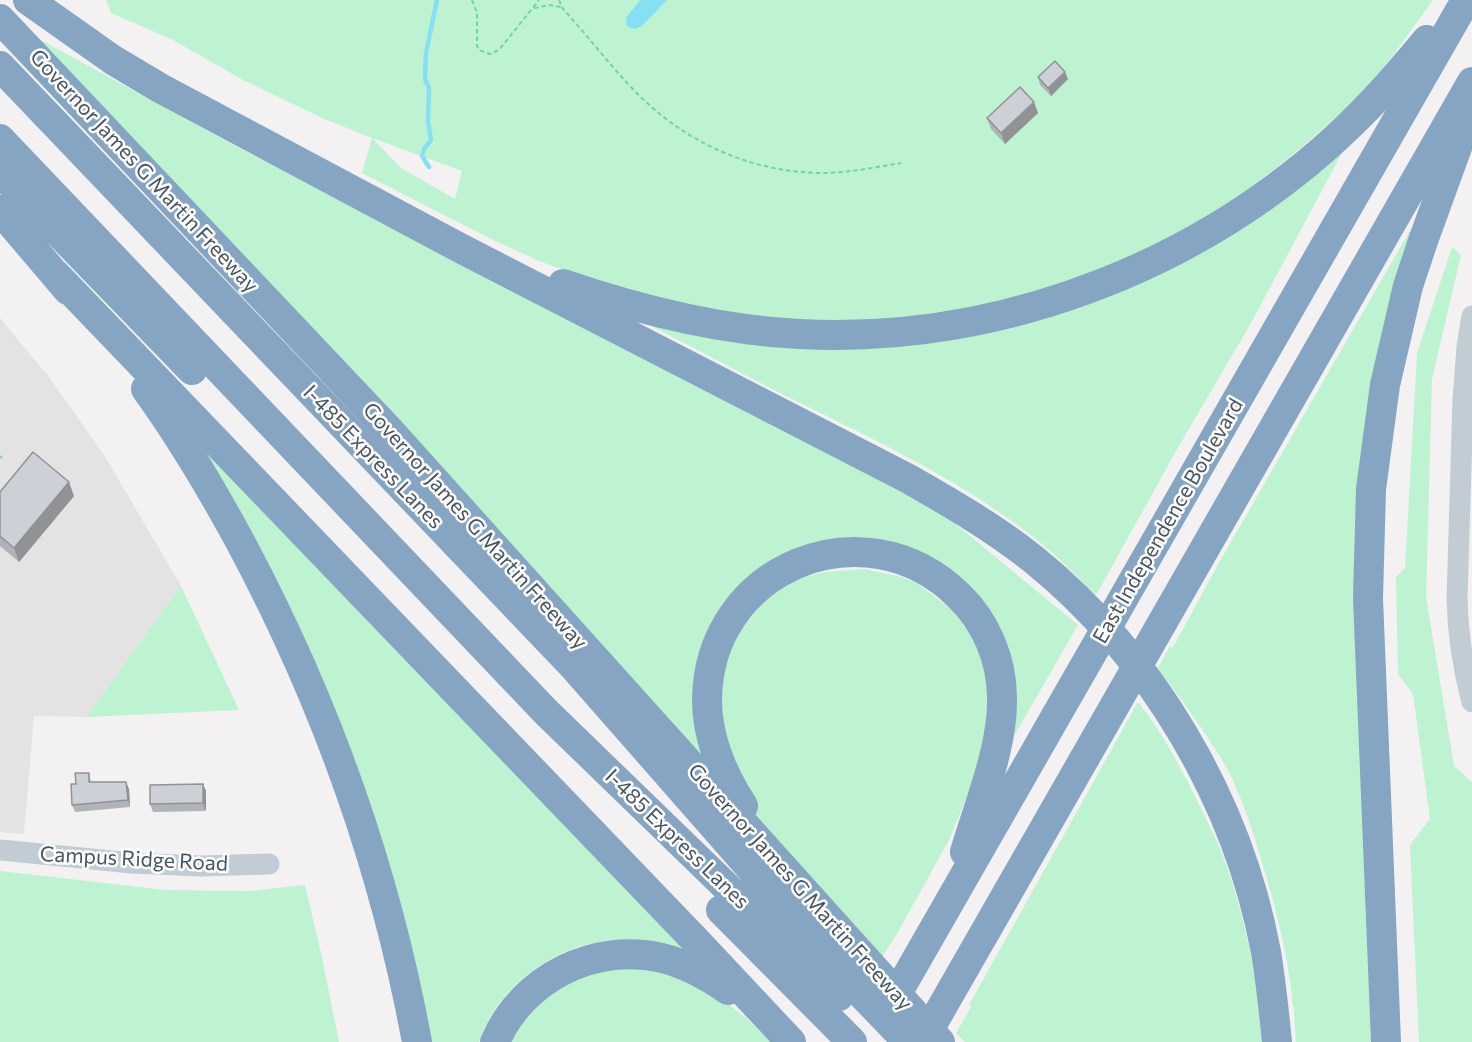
<!DOCTYPE html>
<html>
<head>
<meta charset="utf-8">
<style>
  body { margin:0 }
  canvas { display:block; background:#f3f1f1 }
</style>
</head>
<body>
<canvas width="1472" height="1042"></canvas>
<script>
const g = document.querySelector('canvas').getContext('2d');
g.lineJoin = 'round';
function fill(path, color) {
  g.fillStyle = color;
  g.fill(path, 'evenodd');
}
function strokePath(path, color, width, dash) {
  g.strokeStyle = color;
  g.lineWidth = width;
  g.lineCap = dash ? 'butt' : 'round';
  g.setLineDash(dash || []);
  g.stroke(path);
}
function drawText(font, color, halo, rows, align = 'center') {
  g.font = font + ' Commissioner,sans-serif';
  g.lineWidth = 5;
  g.setLineDash([]);
  g.textBaseline = 'middle';
  g.strokeStyle = halo;
  g.fillStyle = color;
  for (const [text, x, y, turn = 0] of rows) {
    g.save();
    g.translate(x, y);
    g.rotate((+turn || 0) * Math.PI / 180);
    g.textAlign = isNaN(turn) ? turn : align;
    if (halo) g.strokeText(text, 0, 0);
    g.fillText(text, 0, 0);
    g.restore();
  }
}
fill(new Path2D(`
  M 0,318 L 49,377 L 106,458 L 181,586 L 86,717 L 34,716 L 24,834 L 0,832 Z`), '#e5e2e3');
fill(new Path2D(`
  M 106,0 L 1433,0 L 1394,54 L 1356,100 L 1284,162 L 1237,197 L 1176,235 L 1120,263 L 1029,295 L 938,316 L 837,322 L 722,314 L 609,287 L 537,260 L 489,238 L 362,173 L 372,138 L 322,118 L 243,80 L 173,40 L 111,13 ZM 372,138 L 462,171 L 455,199 L 401,168 Z
  M 0,13 L 41,40 L 239,148 L 397,228 L 848,462 L 947,517 L 1078,625 L 1014,736 L 1012,738 L 970,601 L 854,548 L 733,602 L 707,770 Z
  M 1343,151 L 1251,323 L 1176,451 L 1096,595 C 1075,574 1055,554 1032,536 C 952,474 860,433 770,388 C 728,366 686,344 644,322 L 1003,325 Z
  M 1412,227 L 1383,336 L 1361,750 L 1371,1042 L 1296,1042 C 1293,977 1280,921 1261,859 C 1251,825 1239,788 1221,758 C 1202,727 1179,697 1158,668 L 1170,646 L 1172,648 L 1176,642 L 1220,561 Z
  M 1452,247 L 1461,255 L 1432,379 L 1426,597 L 1454,766 L 1472,782 L 1472,1042 L 1419,1042 L 1410,845 L 1430,819 L 1413,694 L 1398,674 L 1396,577 L 1405,568 L 1417,353 Z
  M 212,451 L 686,949 L 683,953 C 662,947 642,940 620,940 C 560,940 498,985 479,1042 L 429,1042 L 409,947 L 204,455 Z
  M 863,569 L 898,576 L 917,583 L 952,610 L 974,639 L 987,677 L 986,749 L 950,838 L 898,932 L 882,957 L 772,835 L 745,802 L 721,750 L 720,674 L 741,629 L 767,598 L 786,585 L 805,577 L 825,572 Z
  M 181,586 L 239,710 L 86,717 Z
  M 1138,702 C 1160,729 1175,758 1191,788 C 1202,812 1215,834 1224,859 C 1246,918 1257,980 1264,1042 L 965,1042 L 956,1033 L 971,1007 L 969,1005 Z
  M 0,871 L 166,890 L 249,891 L 305,885 L 321,953 L 339,1042 L 0,1042 Z
  M 638,962 L 706,987 L 745,1017 L 771,1042 L 503,1042 L 561,979 Z`), '#bdf3d0');
fill(new Path2D(`
  M 640,0 L 667,0 L 642,26 L 634,29 L 627,26 L 626,18 Z`), '#86e0f4');
strokePath(new Path2D(`
  M 429,167 L 422,156 L 424,149 L 431,140 L 428,121 L 429,88 L 425,79 L 426,53 L 437,0`), '#86e0f4', 4.5);
strokePath(new Path2D(`
  M 472,0 L 477,13 L 477,46 L 479,50 L 490,54 L 499,50 L 539,0
  M 559,0 L 563,9 C 590,38 617,75 645,101 C 695,148 760,174 828,173 C 852,172 877,167 901,163
  M 534,8 L 550,5 L 561,7
  M 0,456 L 2,458`), '#71d5a1', 2, [4.5, 3]);
strokePath(new Path2D(`
  M 1472,316 L 1467,347 L 1463,399 L 1457,600 C 1458,635 1463,668 1472,702
  M 0,850 L 132,863 L 200,866 L 269,864`), '#c1ccd4', 21);
strokePath(new Path2D(`
  M 28,0 L 113,60 L 160,88 L 462,249 L 907,478 C 951,503 994,528 1033,559 C 1152,655 1238,801 1266,952 C 1271,982 1274,1012 1277,1042
  M 0,19 L 389,430 L 940,1042
  M 0,66 L 576,669 L 855,987 L 908,1042
  M 0,139 L 546,712 L 839,996
  M 0,172 L 192,370
  M 0,210 L 68,290
  M 55,274 L 696,941 L 791,1042
  M 563,284 C 639,310 718,330 799,334 C 1006,345 1218,260 1363,112 C 1386,89 1406,65 1427,40
  M 146,389 C 182,439 214,493 243,547 C 326,703 385,869 417,1042
  M 743,806 C 723,775 707,738 707,700 C 708,567 865,503 959,596 C 986,622 1002,660 1002,698 C 1003,748 979,804 965,852
  M 721,910 L 852,1042
  M 887,1011 L 1466,0
  M 495,1042 C 522,978 595,942 662,958 C 686,964 708,976 728,990
  M 922,1042 L 1472,82
  M 1386,1042 L 1368,598 L 1371,489 L 1385,385 L 1408,286 L 1423,241 L 1468,117`), '#85a5c3', 30);
fill(new Path2D(`
  M 1038,77 L 1068,79 L 1051,96 L 1040,85 Z
  M 1038,113 L 1005,144 L 991,129 L 987,118 Z
  M 0,492 L 74,496 L 19,562 L 0,546 Z
  M 89,773 L 91,782 L 129,789 L 130,807 L 75,812 L 72,805 Z
  M 203,784 L 206,791 L 206,811 L 153,812 L 150,804 Z`), '#b0b3b8');
fill(new Path2D(`
  M 1065,72 L 1068,79 L 1051,96 L 1048,88 Z
  M 1034,102 L 1038,113 L 1005,144 L 1001,133 Z
  M 69,482 L 74,496 L 19,562 L 14,548 Z
  M 126,782 L 129,789 L 130,807 L 128,800 Z
  M 203,784 L 206,791 L 206,811 L 203,803 Z`), '#909296');
const building = new Path2D(`
  M 1055,61 L 1065,72 L 1048,88 L 1038,77 Z
  M 1020,87 L 1034,102 L 1001,133 L 987,118 Z
  M 33,452 L 69,482 L 14,548 L 0,536 L 0,492 Z
  M 75,773 L 89,773 L 89,782 L 126,782 L 128,800 L 72,805 L 71,784 L 76,784 Z
  M 203,784 L 203,803 L 150,804 L 150,785 Z`);
fill(building, '#cdd0d6');
strokePath(building, '#909296', 1.5);
drawText('21px', '#475560', '#fff', [
  ["Governor James G Martin Freeway",144,171,47],
  ["I-485 Express Lanes",373,457,46],
  ["East Independence Boulevard",1168,521,-60],
  ["Governor James G Martin Freeway",475,526,48],
  ["I-485 Express Lanes",677,839,44],
  ["Campus Ridge Road",134,859,3],
  ["Governor James G Martin Freeway",800,887,48]
]);
</script>
</body>
</html>
